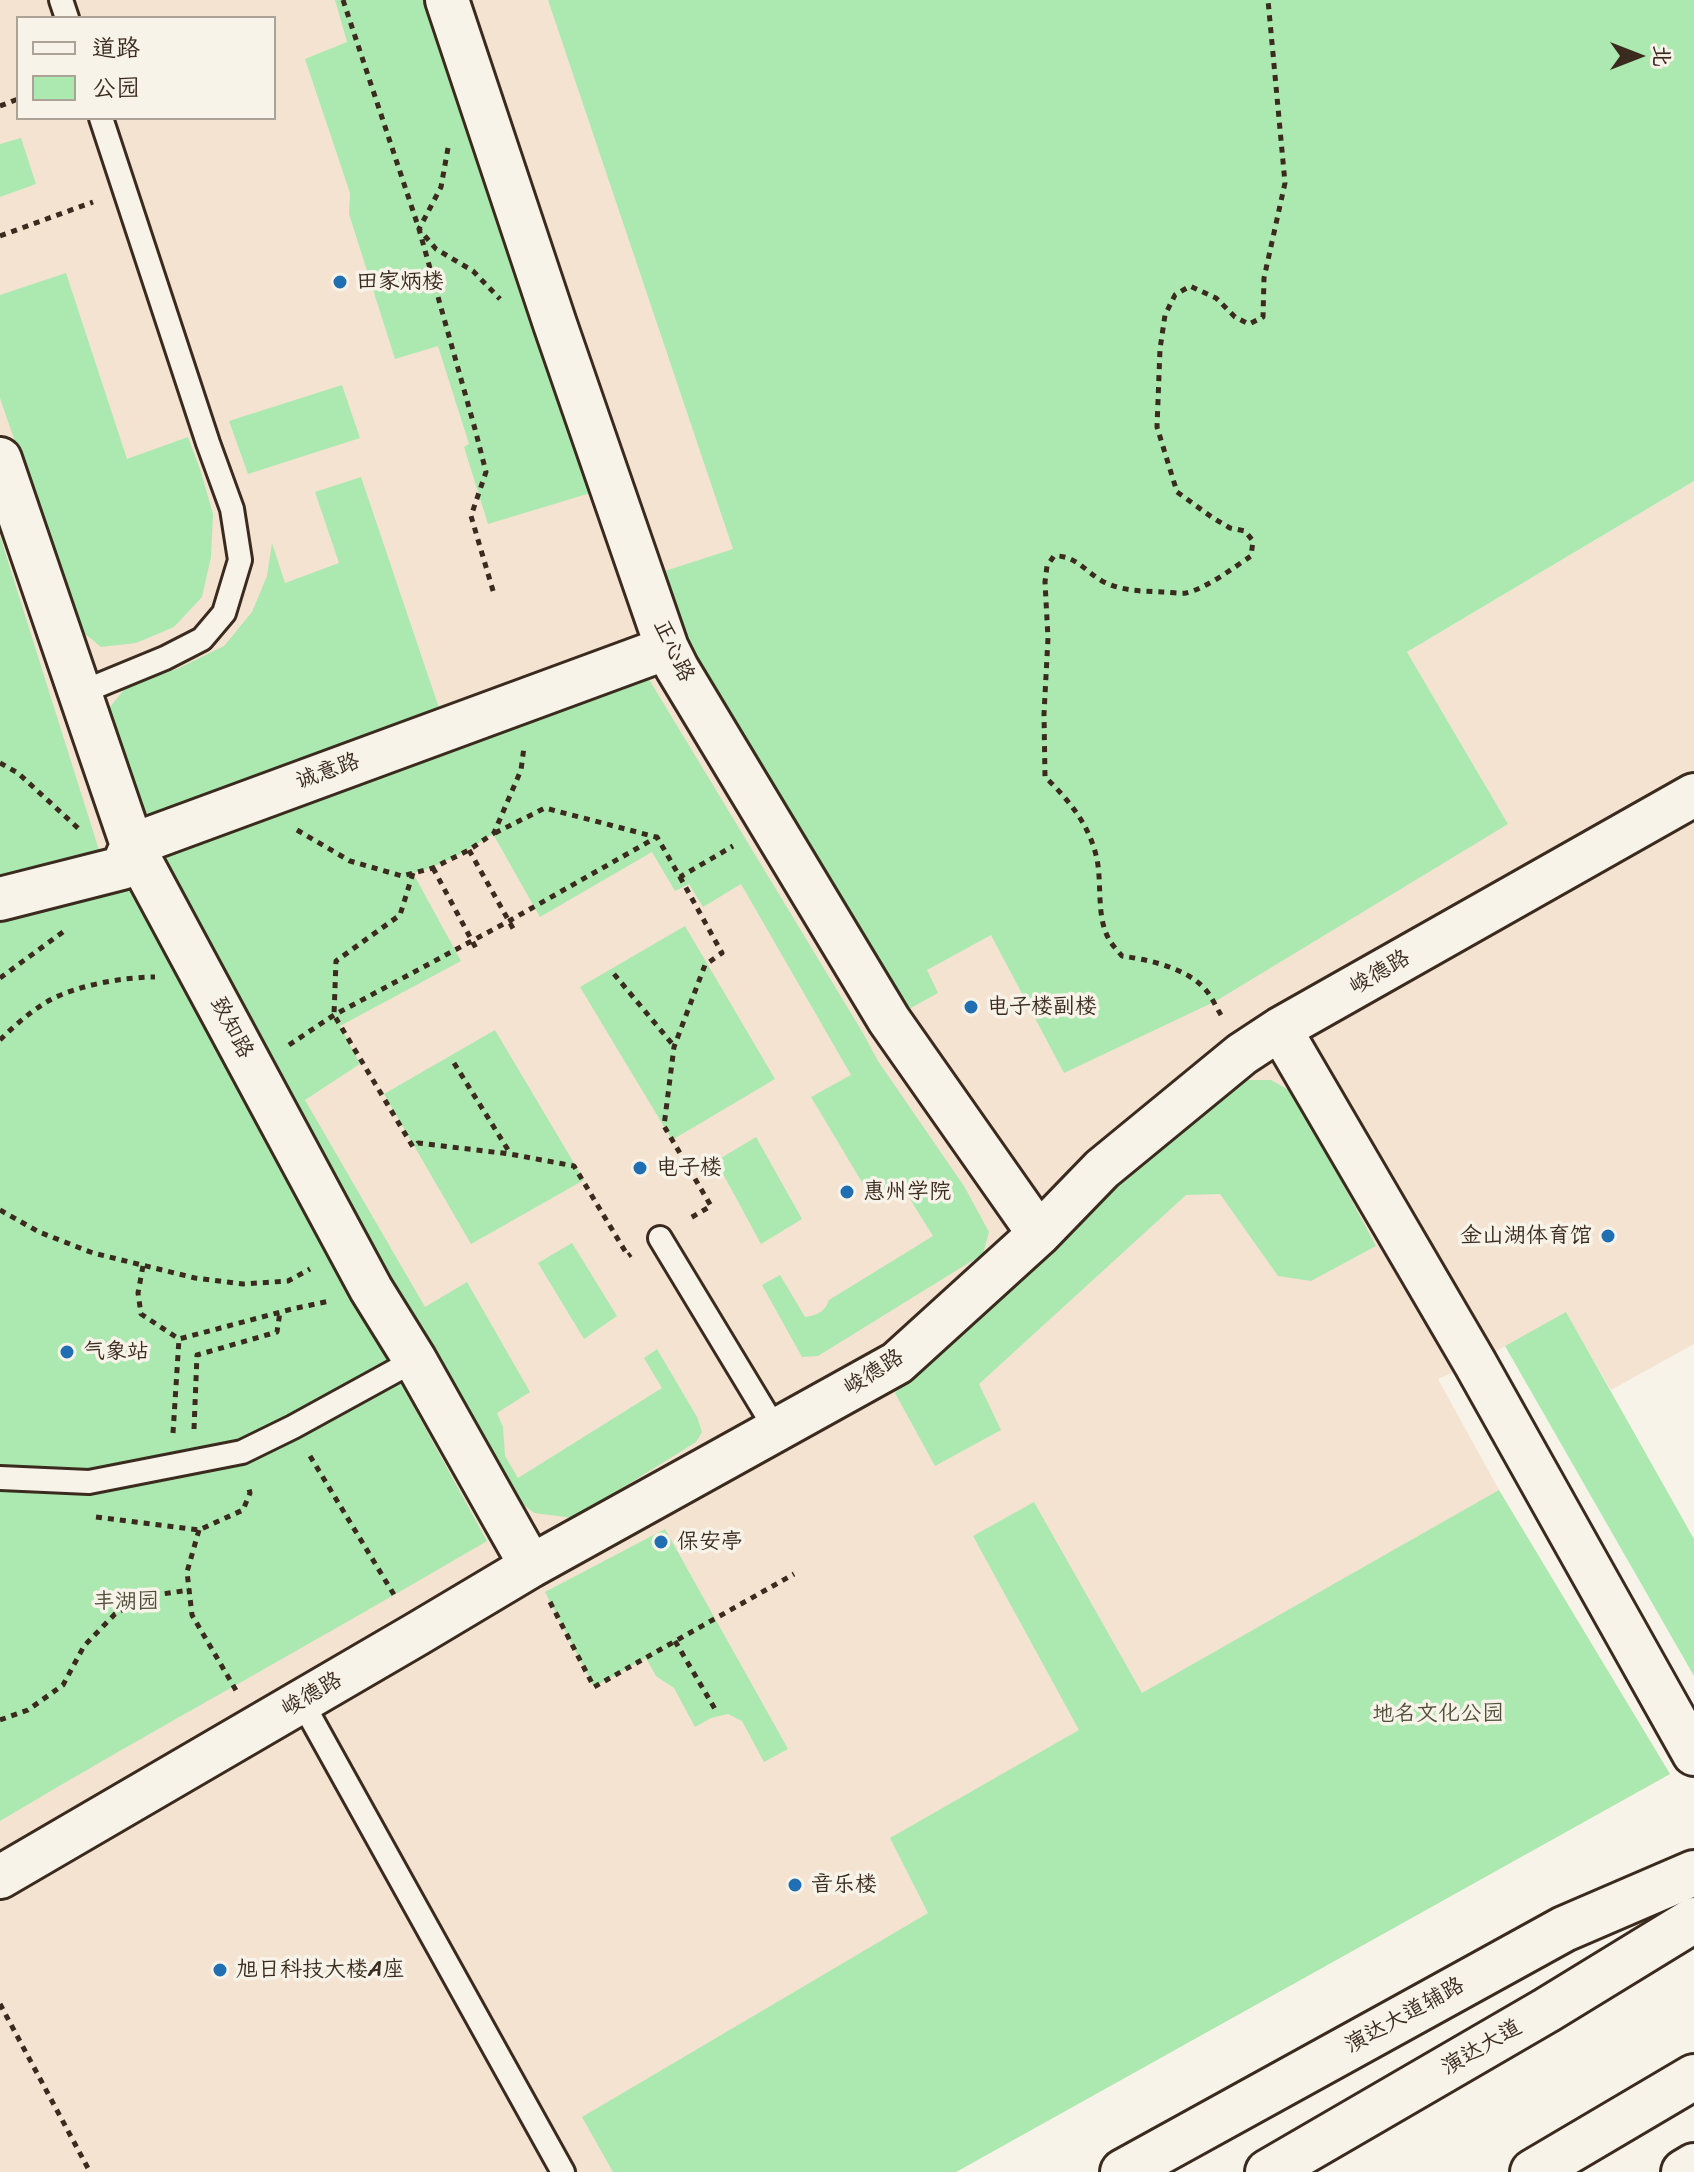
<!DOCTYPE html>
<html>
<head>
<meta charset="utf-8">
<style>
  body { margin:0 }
  #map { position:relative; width:1694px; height:2172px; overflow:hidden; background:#f7f3e8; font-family:Sriracha,"LXGW WenKai TC",sans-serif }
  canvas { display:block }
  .legend { position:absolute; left:16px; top:16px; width:260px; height:104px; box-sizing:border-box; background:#f7f3e8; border:2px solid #aca397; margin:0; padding:10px 14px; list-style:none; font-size:24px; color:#3b2a1e }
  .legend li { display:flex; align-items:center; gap:16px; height:40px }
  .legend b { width:40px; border:2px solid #aca397 }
  .north { position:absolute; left:1598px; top:16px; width:80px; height:80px; -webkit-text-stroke:6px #f7f3e8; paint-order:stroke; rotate:90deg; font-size:22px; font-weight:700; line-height:32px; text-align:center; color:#3b2a1e }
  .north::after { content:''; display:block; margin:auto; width:28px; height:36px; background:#3b2a1e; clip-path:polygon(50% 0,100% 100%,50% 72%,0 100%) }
</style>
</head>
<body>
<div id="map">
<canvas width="1694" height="2172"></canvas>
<ul class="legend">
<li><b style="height:10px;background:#f7f3e8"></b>道路</li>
<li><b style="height:22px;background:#abe9b0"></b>公园</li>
</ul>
<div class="north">北</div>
</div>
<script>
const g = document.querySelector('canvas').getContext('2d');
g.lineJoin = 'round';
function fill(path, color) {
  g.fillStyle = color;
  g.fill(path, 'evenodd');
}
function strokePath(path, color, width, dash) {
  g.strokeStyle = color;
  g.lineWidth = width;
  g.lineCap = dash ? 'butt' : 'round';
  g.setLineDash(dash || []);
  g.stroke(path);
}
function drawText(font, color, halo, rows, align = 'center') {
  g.font = font + ' Sriracha,"LXGW WenKai TC",sans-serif';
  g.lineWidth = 7;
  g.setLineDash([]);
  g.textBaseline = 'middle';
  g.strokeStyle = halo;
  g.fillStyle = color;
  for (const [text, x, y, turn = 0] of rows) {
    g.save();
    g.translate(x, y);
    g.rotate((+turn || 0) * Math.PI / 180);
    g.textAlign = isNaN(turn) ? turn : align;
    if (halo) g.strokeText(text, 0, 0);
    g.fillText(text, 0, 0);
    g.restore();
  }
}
fill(new Path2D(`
  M 0,0 L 548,0 L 1508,824 L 1407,652 L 1694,481 L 1694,1344 L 1611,1390 L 1566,1313 L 1475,1363 L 1438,1379 L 1499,1490 L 1670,1774 L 956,2172 L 0,2172 ZM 18,18 L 274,18 L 274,118 L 18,118 Z`), '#f5e3d2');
fill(new Path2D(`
  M 335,0 L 430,0 L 594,492 L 488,524 L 464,447 L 469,444 L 438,346 L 395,359 L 349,214 L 350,193 L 305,59 L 347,42 Z
  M 548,0 L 1694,0 L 1694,481 L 1407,652 L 1508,824 L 1216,1001 L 1064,1073 L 991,935 L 927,970 L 938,993 L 889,1020 L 643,578 L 733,549 Z
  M 21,138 L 36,184 L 0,197 L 0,144 Z
  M 66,273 L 127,459 L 188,437 L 201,472 L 213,514 L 211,557 L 202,597 L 174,627 L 136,643 L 101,647 L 79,629 L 0,398 L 0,295 Z
  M 342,385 L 360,438 L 248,474 L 229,421 Z
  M 361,477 L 441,714 L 147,819 L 106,712 L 126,687 L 179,668 L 224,646 L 252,612 L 267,576 L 272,543 L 285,583 L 339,563 L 315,492 Z
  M 0,536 L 99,850 L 0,875 Z
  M 647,676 L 863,1033 L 878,1061 L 964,1186 L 989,1232 L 983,1254 L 818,1356 L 802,1357 L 762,1285 L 780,1275 L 805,1317 C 817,1315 825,1312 829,1300 L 933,1236 L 900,1183 L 872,1199 L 811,1097 L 851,1075 L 741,884 L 703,907 L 689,884 L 675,891 L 652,852 L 540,917 L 493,834 C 468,850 443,866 413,873 L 461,961 L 340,1026 L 360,1064 L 305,1100 L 425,1307 L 467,1282 L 530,1392 L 497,1413 L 503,1427 L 505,1456 L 518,1478 L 662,1388 L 644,1358 L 657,1349 L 697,1417 L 702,1432 L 696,1442 L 574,1518 L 534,1513 L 504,1489 L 167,885 L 167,850 Z
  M 122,868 L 180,980 L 487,1541 C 326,1636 161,1725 0,1821 L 0,899 Z
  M 685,926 L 775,1079 L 672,1140 L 580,987 Z
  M 495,1030 L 584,1180 L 471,1244 L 384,1094 Z
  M 1251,1080 L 1271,1080 L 1294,1093 L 1376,1246 L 1311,1281 L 1278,1276 L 1220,1194 L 1186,1195 L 979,1384 L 1001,1430 L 935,1466 L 895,1393 L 1124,1172 L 1237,1081 Z
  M 756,1137 L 802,1219 L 761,1244 L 716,1161 Z
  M 572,1243 L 617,1316 L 584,1339 L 538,1263 Z
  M 1566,1312 L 1694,1539 L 1694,1676 L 1505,1346 Z
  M 1499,1490 L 1670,1774 L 956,2172 L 613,2172 L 582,2117 L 928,1913 L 890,1838 L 1079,1730 L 973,1536 L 1034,1502 L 1142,1693 Z
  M 665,1529 L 788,1749 L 764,1762 L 742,1721 L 728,1714 L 711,1718 L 695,1727 L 674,1688 L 656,1676 L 646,1658 L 594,1687 L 545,1592 Z`), '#abe9b0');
const service = new Path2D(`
  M 61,0 L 67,18
  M 80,693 L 165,658 L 202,639 L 224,613 L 240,560 L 232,509 L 208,443 L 101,118
  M 660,1238 L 776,1430
  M 0,1478 L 89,1482 L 242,1452 L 293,1427 L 415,1360
  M 302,1702 L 563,2172`);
const minor = new Path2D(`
  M 447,0 L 555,324 L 667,648 L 677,668 L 889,1020 L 1039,1234
  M 0,459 L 132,845 L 371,1289 L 415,1360 L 531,1566
  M 0,899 L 122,868 L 132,845 L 667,648
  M 1280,1029 L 1475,1363 L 1694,1754
  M 0,1877 L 417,1634 L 531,1566 L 897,1363 L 1039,1234 L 1102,1169 L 1242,1054 L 1280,1029 L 1694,795`);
const secondary = new Path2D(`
  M 1123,2172 L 1564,1929 L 1694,1873
  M 1684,2172 L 1694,2166`);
const primary = new Path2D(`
  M 1268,2172 L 1547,2010 L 1694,1920
  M 1533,2172 L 1694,2077`);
strokePath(service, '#3b2a1e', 28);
strokePath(minor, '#3b2a1e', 48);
strokePath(secondary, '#3b2a1e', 50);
strokePath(primary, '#3b2a1e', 50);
strokePath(new Path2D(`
  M 343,0 L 419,229 L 475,429 L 486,472 L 471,516 L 494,594
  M 0,106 L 18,99
  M 448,148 L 441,187 L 419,229 L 436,249 L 473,271 L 500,299
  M 0,236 L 93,202
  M 0,763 L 18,773 L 79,829
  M 297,830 L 350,861 L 402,876 L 433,868 L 469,850 L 494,833 L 521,770 L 524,747
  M 495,833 L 545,808 L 656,837
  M 469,850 L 515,932
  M 433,868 L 478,952
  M 413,873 L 400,915 L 336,961 L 334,1015 L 413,1147 L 418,1143 L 510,1154 L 574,1166 L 628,1256 L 631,1254
  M 680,877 L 722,953 L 705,965 L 674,1047 L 664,1126 L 711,1206 L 687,1220
  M 614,974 L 674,1046
  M 0,978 L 67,929
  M 1221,1015 C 1216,1007 1211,995 1204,988 C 1184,967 1149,960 1122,956 C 1118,951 1113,946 1110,941 C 1095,917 1103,882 1096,855 C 1088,823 1068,799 1045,777 L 1044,714 L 1048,638 L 1045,582 L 1047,566 L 1054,556 C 1075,555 1085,571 1102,581 C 1121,591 1140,591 1162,592 C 1169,592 1179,594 1186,593 C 1207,588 1233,568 1251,556 L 1253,541 L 1245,531 L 1230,528 L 1213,518 L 1177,492 L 1157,427 L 1160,349 L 1165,315 L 1175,295 L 1190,286 L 1216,298 L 1235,317 L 1249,324 L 1263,317 L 1264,278 L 1285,183 L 1268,0
  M 0,1040 C 15,1025 31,1011 50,1000 C 78,985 124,977 155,977
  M 289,1045 L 334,1015 L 509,921 L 657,837 L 680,877 L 733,846
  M 454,1063 L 510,1153
  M 0,1210 L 39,1232 L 93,1253 L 195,1278 L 243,1284 L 288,1281 L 310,1269
  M 143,1266 L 138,1293 L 141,1314 L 179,1339
  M 194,1429 L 197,1355 L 277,1332 L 280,1312
  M 173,1433 L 179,1339 L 292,1309 L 330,1301
  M 310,1456 L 396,1598
  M 96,1517 L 199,1530 L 243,1510 L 250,1493 L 248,1485
  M 199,1530 L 187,1572 L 192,1615 L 237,1692
  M 550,1602 L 594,1687 L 794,1574
  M 675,1641 L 715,1709
  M 0,1720 L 28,1710 L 63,1685 L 84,1646 L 115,1614 L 149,1596 L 189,1590
  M 0,2004 L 90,2172`), '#3b2a1e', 5, [6, 6]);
strokePath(service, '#f7f3e8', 22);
strokePath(minor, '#f7f3e8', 42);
strokePath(secondary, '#f7f3e8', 44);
strokePath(primary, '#f7f3e8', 44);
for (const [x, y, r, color] of [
  [340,282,8,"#1f6fb2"],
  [971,1007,8,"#1f6fb2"],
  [640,1168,8,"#1f6fb2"],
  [847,1192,8,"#1f6fb2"],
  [1608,1236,8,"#1f6fb2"],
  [67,1352,8,"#1f6fb2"],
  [661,1542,8,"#1f6fb2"],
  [795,1885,8,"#1f6fb2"],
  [220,1970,8,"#1f6fb2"]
]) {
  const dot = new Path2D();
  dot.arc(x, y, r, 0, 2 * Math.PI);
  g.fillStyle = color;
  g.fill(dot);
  strokePath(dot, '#f7f3e8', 3);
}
drawText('22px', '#3b2a1e', '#f7f3e8', [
  ["田家炳楼",356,282],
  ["电子楼副楼",987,1007],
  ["电子楼",656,1168],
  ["惠州学院",863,1192],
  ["金山湖体育馆",1592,1236,"right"],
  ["气象站",83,1352],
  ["保安亭",677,1542],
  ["音乐楼",811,1885],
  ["旭日科技大楼A座",236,1970]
], 'left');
drawText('22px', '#3b2a1e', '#f7f3e8', [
  ["正心路",673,651,65],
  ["诚意路",328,772,-20],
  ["峻德路",1380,973,-30],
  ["致知路",231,1028,62],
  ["峻德路",874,1373,-32],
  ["峻德路",312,1695,-30],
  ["演达大道辅路",1405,2016,-29],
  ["演达大道",1482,2048,-30]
]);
drawText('22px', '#51503b', '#f7f3e8', [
  ["丰湖园",126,1602],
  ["地名文化公园",1438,1714]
]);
</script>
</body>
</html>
